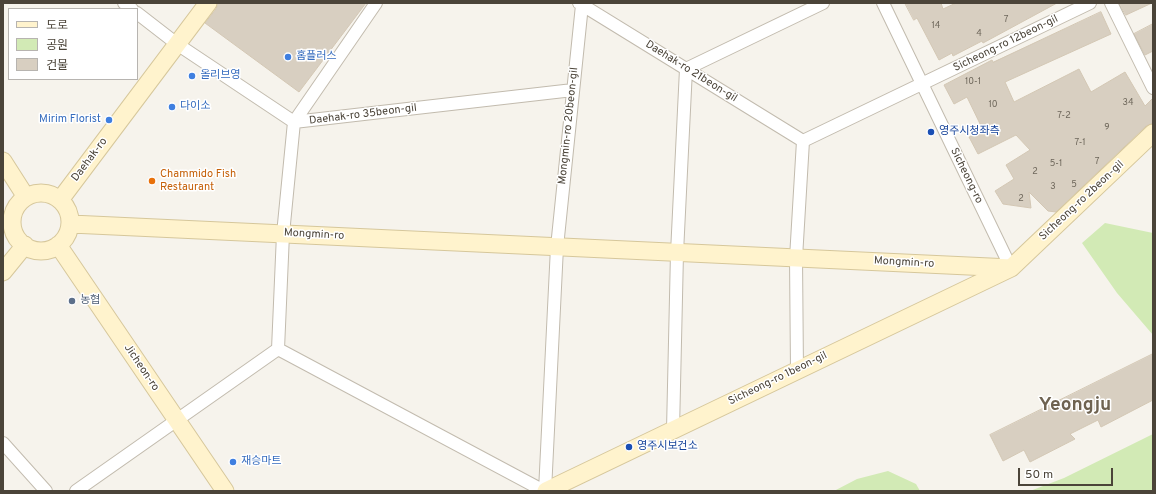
<!DOCTYPE html>
<html>
<head>
<meta charset="utf-8">
<style>
  body { margin:0 }
  #map { position:relative; width:1156px; height:494px; overflow:hidden; background:#f6f3ec; font-family:Overpass,"Noto Sans KR",sans-serif }
  canvas { display:block }
  .frame { position:absolute; inset:0; border:4px solid #4b4439; pointer-events:none }
  .legend { position:absolute; left:8px; top:8px; width:130px; height:72px; box-sizing:border-box; background:#fff; border:1px solid #b7b4b0; margin:0; padding:5px 7px; list-style:none; font-size:12px; color:#4b4439 }
  .legend li { display:flex; align-items:center; gap:8px; height:20px }
  .legend b { width:20px; border:1px solid #b7b4b0 }
  .scale { position:absolute; left:1018px; top:468px; width:95px; height:18px; box-sizing:border-box; border:2px solid #4b4439; border-top:0; padding-left:5px; font-size:12px; line-height:14px; white-space:nowrap; color:#4b4439; -webkit-text-stroke:3px #fff; paint-order:stroke }
</style>
</head>
<body>
<div id="map">
<canvas width="1156" height="494"></canvas>
<div class="frame"></div>
<ul class="legend">
<li><b style="height:5px;background:#fff3cd"></b>도로</li>
<li><b style="height:11px;background:#d2eab5"></b>공원</li>
<li><b style="height:11px;background:#d8cfc1"></b>건물</li>
</ul>
<div class="scale">50 m</div>
</div>
<script>
const g = document.querySelector('canvas').getContext('2d');
g.lineJoin = 'round';
function fill(path, color) {
  g.fillStyle = color;
  g.fill(path, 'evenodd');
}
function strokePath(path, color, width, dash) {
  g.strokeStyle = color;
  g.lineWidth = width;
  g.lineCap = dash ? 'butt' : 'round';
  g.setLineDash(dash || []);
  g.stroke(path);
}
function drawText(font, color, halo, rows, align = 'center') {
  g.font = font + ' Overpass,"Noto Sans KR",sans-serif';
  g.lineWidth = 3;
  g.setLineDash([]);
  g.textBaseline = 'middle';
  g.strokeStyle = halo;
  g.fillStyle = color;
  for (const [text, x, y, turn = 0] of rows) {
    g.save();
    g.translate(x, y);
    g.rotate((+turn || 0) * Math.PI / 180);
    g.textAlign = isNaN(turn) ? turn : align;
    if (halo) g.strokeText(text, 0, 0);
    g.fillText(text, 0, 0);
    g.restore();
  }
}
fill(new Path2D(`
  M 1105,223 L 1153,233 L 1153,335 L 1117,293 L 1082,243 Z
  M 1153,434 L 1153,491 L 1030,491 L 1064,478 Z
  M 888,471 L 916,484 L 920,491 L 834,491 L 857,479 Z`), '#d2eab5');
const building = new Path2D(`
  M 218,3 L 366,3 L 299,92 L 205,23 L 216,9 Z
  M 905,3 L 941,3 L 943,9 L 956,3 L 1057,3 L 983,43 L 982,41 L 953,56 L 952,53 L 939,60 L 917,18 L 914,20 Z
  M 1119,3 L 1152,3 L 1126,15 Z
  M 1101,12 L 1111,34 L 1005,82 L 1014,102 L 1079,69 L 1091,92 L 1125,72 L 1145,106 L 1153,98 L 1153,123 L 1146,126 L 1056,212 L 1048,211 L 1029,192 L 1031,208 L 1003,204 L 995,191 L 1014,179 L 1006,165 L 1030,150 L 1016,135 L 978,154 L 969,137 L 983,130 L 967,97 L 954,104 L 944,85 L 992,60 L 993,62 Z
  M 1153,24 L 1153,51 L 1145,55 L 1134,34 Z
  M 1153,354 L 1153,400 L 1101,427 L 1098,420 L 1070,434 L 1075,439 L 1030,462 L 1024,450 L 1003,461 L 990,435 Z`);
fill(building, '#d8cfc1');
strokePath(building, '#d3c7b4', 1);
const minor = new Path2D(`
  M 124,3 L 132,9
  M 579,3 L 803,141
  M 883,3 L 1011,268
  M 1111,3 L 1153,88
  M 137,13 L 177,44 L 294,122 L 573,90
  M 803,141 L 1090,3
  M 3,221 L 12,222
  M 278,349 L 283,234 L 294,122 L 376,3
  M 278,349 L 544,491
  M 797,371 L 796,258 L 803,141
  M 673,430 L 677,253 L 686,69 L 823,3
  M 3,443 L 46,491
  M 76,491 L 278,349
  M 545,491 L 557,247 L 582,5 L 585,3`);
const secondary = new Path2D(`
  M 3,161 L 26,197
  M12 222a29 29 0 1 1 58 0a29 29 0 1 1-58 0Z
  M 60,200 L 208,3
  M 71,224 L 1011,268
  M 58,245 L 225,491
  M 3,272 L 25,245
  M 546,491 L 1011,268 L 1153,133`);
strokePath(minor, '#c2bbae', 14);
strokePath(secondary, '#d6c79b', 19);
strokePath(minor, '#fff', 12);
strokePath(secondary, '#fff3cd', 17);
for (const [x, y, r, color] of [
  [288,57,4,"#3f7fe0"],
  [192,76,4,"#3f7fe0"],
  [172,107,4,"#3f7fe0"],
  [109,120,4,"#3f7fe0"],
  [931,132,4,"#1a4fb4"],
  [152,181,4,"#e8710a"],
  [72,301,4,"#5c6f8a"],
  [629,447,4,"#1a4fb4"],
  [233,462,4,"#3f7fe0"]
]) {
  const dot = new Path2D();
  dot.arc(x, y, r, 0, 2 * Math.PI);
  g.fillStyle = color;
  g.fill(dot);
  strokePath(dot, '#fff', 1.5);
}
drawText('9px', '#6e675b', null, [
  ["7",1006,20],
  ["14",936,26],
  ["4",979,34],
  ["10-1",973,82],
  ["34",1128,103],
  ["10",993,105],
  ["7-2",1064,116],
  ["9",1107,128],
  ["7-1",1080,143],
  ["7",1097,162],
  ["5-1",1056,164],
  ["2",1035,172],
  ["5",1074,185],
  ["3",1053,187],
  ["2",1021,199]
]);
drawText('11px', '#4b4439', '#fff', [
  ["Sicheong-ro 12beon-gil",1006,44,-26],
  ["Daehak-ro 21beon-gil",691,72,32],
  ["Daehak-ro 35beon-gil",363,115,-7],
  ["Mongmin-ro 20beon-gil",569,126,-84],
  ["Daehak-ro",90,160,-53],
  ["Sicheong-ro",966,176,64],
  ["Sicheong-ro 2beon-gil",1082,201,-43],
  ["Mongmin-ro",314,235,3],
  ["Mongmin-ro",904,263,3],
  ["Jicheon-ro",141,368,56],
  ["Sicheong-ro 1beon-gil",778,379,-26]
]);
drawText('11px', '#366cbe', '#fff', [
  ["홈플러스",296,57],
  ["올리브영",200,76],
  ["다이소",180,107],
  ["Mirim Florist",101,120,"right"],
  ["재승마트",241,462]
], 'left');
drawText('11px', '#164399', '#fff', [
  ["영주시청좌측",939,132],
  ["영주시보건소",637,447]
], 'left');
drawText('11px', '#c56008', '#fff', [
  ["Chammido Fish",160,175],
  ["Restaurant",160,188]
], 'left');
drawText('11px', '#4e5e75', '#fff', [
  ["농협",80,301]
], 'left');
drawText('bold 19px', '#6e6250', '#fff', [
  ["Yeongju",1075,406]
]);
</script>
</body>
</html>
